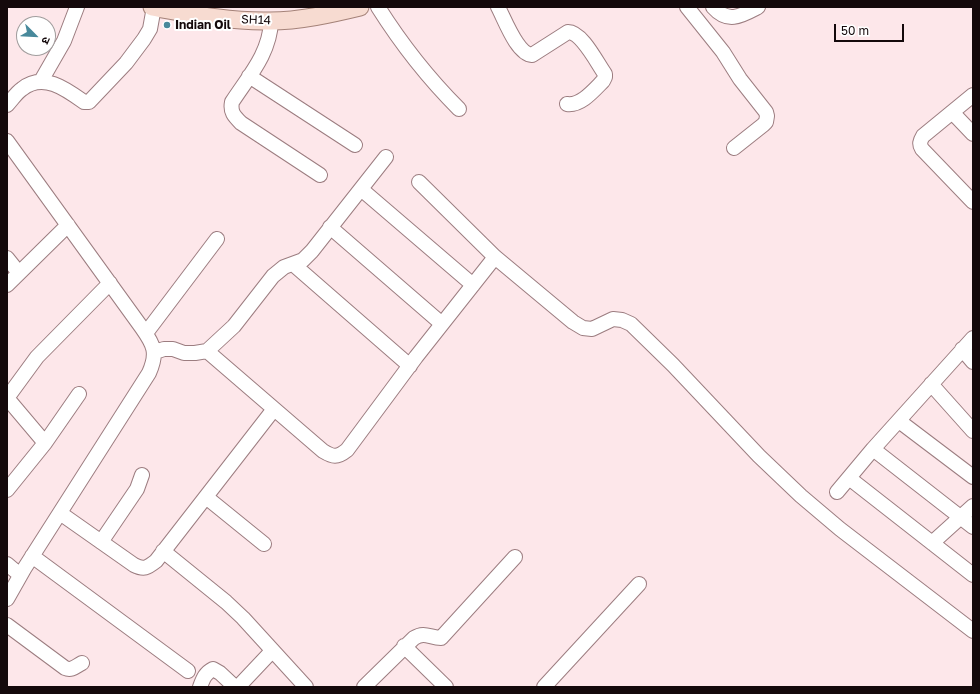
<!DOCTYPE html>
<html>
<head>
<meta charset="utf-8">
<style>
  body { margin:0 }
  #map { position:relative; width:980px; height:694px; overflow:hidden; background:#fde7ea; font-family:"Golos Text","Noto Sans Devanagari",sans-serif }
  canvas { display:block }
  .frame { position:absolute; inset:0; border:8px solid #14090b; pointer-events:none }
  .north { position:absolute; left:16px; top:16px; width:40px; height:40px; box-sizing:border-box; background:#fff; border:1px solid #a19d9d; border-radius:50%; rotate:114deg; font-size:11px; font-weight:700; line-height:16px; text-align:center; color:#14090b }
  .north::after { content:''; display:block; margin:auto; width:14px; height:18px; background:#48899b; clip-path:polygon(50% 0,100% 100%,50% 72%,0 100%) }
  .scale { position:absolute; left:834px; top:24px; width:70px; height:18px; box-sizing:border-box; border:2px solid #14090b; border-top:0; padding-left:5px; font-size:12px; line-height:14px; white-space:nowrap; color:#14090b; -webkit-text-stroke:3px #fff; paint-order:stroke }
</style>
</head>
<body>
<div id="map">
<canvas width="980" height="694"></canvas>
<div class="frame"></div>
<div class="north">उ</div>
<div class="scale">50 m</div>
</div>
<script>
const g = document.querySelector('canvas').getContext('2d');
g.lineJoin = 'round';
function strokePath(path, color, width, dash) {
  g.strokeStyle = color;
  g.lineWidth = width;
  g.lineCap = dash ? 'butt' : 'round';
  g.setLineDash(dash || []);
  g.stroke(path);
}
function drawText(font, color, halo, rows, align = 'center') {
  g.font = font + ' "Golos Text",sans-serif';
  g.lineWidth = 4;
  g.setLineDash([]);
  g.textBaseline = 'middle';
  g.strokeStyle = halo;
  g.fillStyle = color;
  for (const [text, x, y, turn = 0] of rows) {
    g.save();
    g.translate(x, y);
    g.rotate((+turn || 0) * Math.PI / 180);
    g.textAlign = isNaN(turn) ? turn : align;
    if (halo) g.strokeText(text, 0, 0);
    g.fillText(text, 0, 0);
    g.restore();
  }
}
const minor = new Path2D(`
  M 378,7 C 402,45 427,77 459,109
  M 498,7 C 505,20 517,54 532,55 L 568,32 C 582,32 597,63 605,74 L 605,77 L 603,81 C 594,90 581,106 567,104
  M 687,7 L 723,52 L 740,79 L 766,112 L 767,116 L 766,122 L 763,125 L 734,148
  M 713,7 C 728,24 741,16 758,7
  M 271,21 C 270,53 249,76 232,102 C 230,112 234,116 241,123 L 320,175
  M 249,76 L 355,145
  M 41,81 L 64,41 L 77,7
  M 973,95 L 923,136 C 920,141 919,144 922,149 L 973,202
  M 7,105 C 12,100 16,93 22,89 C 43,72 66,89 84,102 L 89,102 L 126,63 L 144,39 L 150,29 L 154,7
  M 952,112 L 973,134
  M 7,141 L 142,328 C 154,345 158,353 149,373 L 24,569 L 7,599
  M 419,182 L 495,257 L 573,322 L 583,328 L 592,329 L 613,319 L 622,320 L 631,324 L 673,365 L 759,456 L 801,496 L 840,529 L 973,631
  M 361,189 L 473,285
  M 330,227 L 442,324
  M 7,258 L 19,273
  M 293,264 L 410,366
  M 7,285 L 68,225
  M 146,333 L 217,239
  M 962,349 L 973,362
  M 207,351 L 323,451 C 333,457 337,458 347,450 L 416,357 L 495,257
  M 155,352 L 164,349 L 173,349 L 184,353 L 195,353 L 207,351 L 234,326 L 273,276 L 284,267 L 303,260 L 312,251 L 386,157
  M 931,384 L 973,431
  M 899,421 L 973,477
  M 45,443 L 7,398 L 37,357 L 110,283
  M 873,449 L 973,527
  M 849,478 L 973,575
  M 7,490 L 45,443 L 79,394
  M 837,492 L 873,449 L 973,338
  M 206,497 L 264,544
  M 60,513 L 134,565 C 144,570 147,568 156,561 L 274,409
  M 101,542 L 137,489 L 142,475
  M 932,543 L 973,506
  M 163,551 L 226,602 L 243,618 L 306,687
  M 32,556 L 188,671
  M 7,564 L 20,575
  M 7,625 L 65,668 C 72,671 76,666 82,663
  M 404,646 L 446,687
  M 200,687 C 203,679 205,673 213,669 L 220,673 L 235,687
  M 238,687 L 272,651
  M 364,687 L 414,638 C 425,631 430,638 441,638 L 515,557
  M 544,687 L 639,584`);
const major = new Path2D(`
  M 152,7 C 191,14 231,22 270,21 C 300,21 331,14 360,7`);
strokePath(minor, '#9c7d80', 16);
strokePath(major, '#a48278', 19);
strokePath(minor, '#fff', 14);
strokePath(major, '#f7dbd1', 17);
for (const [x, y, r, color] of [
  [167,25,4,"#48899b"]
]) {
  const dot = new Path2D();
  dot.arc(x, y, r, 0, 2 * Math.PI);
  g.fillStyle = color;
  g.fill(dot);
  strokePath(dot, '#fff', 1.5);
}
drawText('12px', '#14090b', '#fff', [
  ["SH14",256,20,2]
]);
drawText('bold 12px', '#14090b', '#fff', [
  ["Indian Oil",175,25]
], 'left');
</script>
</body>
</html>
